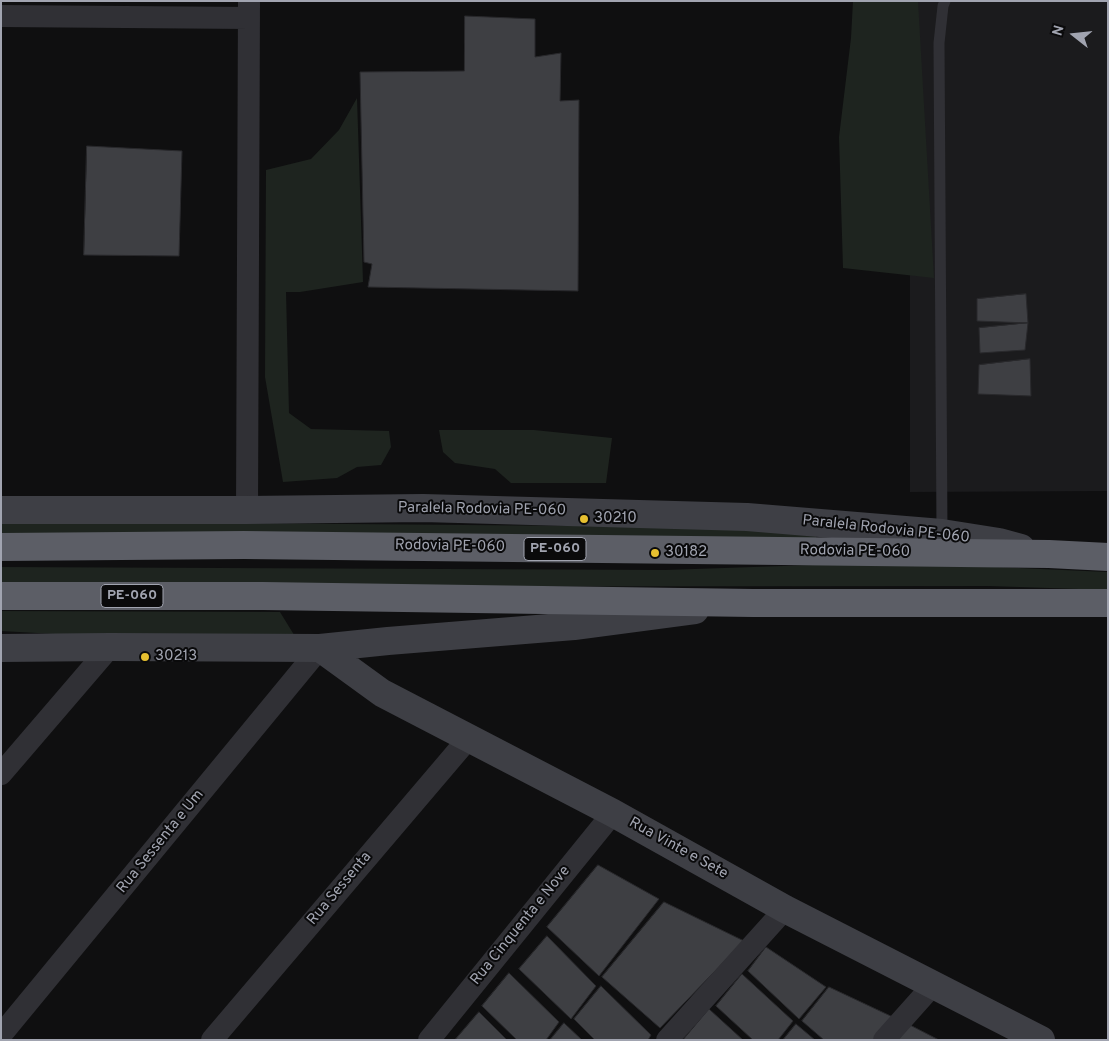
<!DOCTYPE html>
<html>
<head>
<meta charset="utf-8">
<style>
  body { margin:0 }
  #map { position:relative; width:1109px; height:1041px; overflow:hidden; background:#0f0f10; font-family:Overpass,sans-serif }
  canvas { display:block }
  .frame { position:absolute; inset:0; border:2px solid #a1a4b0; pointer-events:none }
  .north { position:absolute; left:1049px; top:10px; width:50px; height:50px; -webkit-text-stroke:4px #0a0a0b; paint-order:stroke; rotate:286deg; font-size:14px; font-weight:700; line-height:20px; text-align:center; color:#a1a4b0 }
  .north::after { content:''; display:block; margin:auto; width:18px; height:22px; background:#a1a4b0; clip-path:polygon(50% 0,100% 100%,50% 72%,0 100%) }
</style>
</head>
<body>
<div id="map">
<canvas width="1109" height="1041"></canvas>
<div class="frame"></div>
<div class="north">N</div>
</div>
<script>
const g = document.querySelector('canvas').getContext('2d');
g.lineJoin = 'round';
function fill(path, color) {
  g.fillStyle = color;
  g.fill(path, 'evenodd');
}
function strokePath(path, color, width, dash) {
  g.strokeStyle = color;
  g.lineWidth = width;
  g.lineCap = dash ? 'butt' : 'round';
  g.setLineDash(dash || []);
  g.stroke(path);
}
function drawText(font, color, halo, rows, align = 'center') {
  g.font = font + ' Overpass,sans-serif';
  g.lineWidth = 4;
  g.setLineDash([]);
  g.textBaseline = 'middle';
  g.strokeStyle = halo;
  g.fillStyle = color;
  for (const [text, x, y, turn = 0] of rows) {
    g.save();
    g.translate(x, y);
    g.rotate((+turn || 0) * Math.PI / 180);
    g.textAlign = isNaN(turn) ? turn : align;
    if (halo) g.strokeText(text, 0, 0);
    g.fillText(text, 0, 0);
    g.restore();
  }
}
fill(new Path2D(`
  M 910,1 L 1108,1 L 1108,491 L 910,492 Z`), '#1b1b1d');
fill(new Path2D(`
  M 853,1 L 918,1 L 934,278 L 843,268 L 839,137 L 851,38 Z
  M 357,98 L 363,282 L 300,292 L 286,292 L 289,413 L 311,429 L 389,431 L 391,447 L 381,465 L 357,467 L 337,478 L 283,482 L 265,377 L 266,170 L 311,159 L 339,130 Z
  M 439,430 L 534,430 L 612,438 L 606,483 L 511,483 L 495,469 L 455,463 L 443,452 Z
  M 1,521 L 813,528 L 819,545 L 1,542 Z
  M 812,565 L 952,565 L 1108,572 L 1108,590 L 989,586 L 1,587 L 1,567 L 665,570 Z
  M 1,611 L 280,612 L 296,638 L 163,640 L 1,631 Z`), '#1e241f');
const building = new Path2D(`
  M 465,16 L 535,19 L 535,57 L 561,53 L 560,101 L 579,100 L 578,291 L 368,287 L 372,264 L 364,262 L 360,72 L 464,71 Z
  M 87,146 L 182,151 L 179,256 L 84,255 Z
  M 1026,294 L 1028,323 L 977,321 L 977,299 Z
  M 1028,323 L 1025,350 L 980,353 L 979,328 Z
  M 1030,359 L 1031,396 L 978,394 L 979,365 Z
  M 598,865 L 659,899 L 599,976 L 547,927 Z
  M 664,902 L 744,941 L 660,1028 L 602,977 Z
  M 547,936 L 596,986 L 571,1019 L 519,969 Z
  M 766,947 L 826,987 L 799,1019 L 748,971 Z
  M 509,973 L 559,1022 L 546,1040 L 517,1040 L 482,1006 Z
  M 742,974 L 793,1021 L 778,1040 L 753,1040 L 716,1006 Z
  M 601,986 L 651,1035 L 648,1040 L 595,1040 L 574,1019 Z
  M 829,987 L 897,1019 L 878,1040 L 824,1040 L 802,1021 Z
  M 709,1009 L 743,1040 L 683,1040 Z
  M 479,1012 L 507,1040 L 455,1040 Z
  M 564,1023 L 582,1040 L 550,1040 Z
  M 796,1024 L 815,1040 L 783,1040 Z
  M 908,1024 L 939,1040 L 894,1040 Z`);
fill(building, '#3e3f43');
strokePath(building, '#29292c', 1);
strokePath(new Path2D(`
  M 942,533 L 939,43 L 943,6 L 945,1`), '#303035', 11);
strokePath(new Path2D(`
  M 1,16 L 249,18
  M 247,510 L 249,1
  M 1,774 L 110,647
  M 1,1035 L 320,648
  M 212,1040 L 468,739
  M 429,1040 L 613,813
  M 667,1040 L 785,909
  M 884,1040 L 934,984`), '#303035', 22);
strokePath(new Path2D(`
  M 1,510 L 247,510 L 423,508 L 747,517 L 942,533 L 999,542 L 1021,548
  M 1,648 L 110,647 L 320,648 L 388,641 L 574,626 L 695,610
  M 320,648 L 382,693 L 613,813 L 785,909 L 1041,1040`), '#3e3f45', 28);
strokePath(new Path2D(`
  M 1,547 L 244,545 L 1049,554 L 1108,557
  M 1,596 L 263,596 L 753,603 L 1108,603`), '#5c5e66', 28);
for (const [x, y, r, color] of [
  [584,519,5,"#e7c030"],
  [655,553,5,"#e7c030"],
  [145,657,5,"#e7c030"]
]) {
  const dot = new Path2D();
  dot.arc(x, y, r, 0, 2 * Math.PI);
  g.fillStyle = color;
  g.fill(dot);
  strokePath(dot, '#0a0a0b', 2);
}
for (const [x, y, w] of [
  [555,549,62],
  [132,596,62]
]) {
  const box = new Path2D();
  box.roundRect(x - w / 2, y - 11.5, w, 23, 4);
  g.fillStyle = '#0a0a0b';
  g.fill(box);
  strokePath(box, '#a1a4b0', 1);
}
drawText('bold 14px', '#a1a4b0', null, [
  ["PE-060",555,549],
  ["PE-060",132,596]
]);
drawText('15px', '#a1a4b0', '#0a0a0b', [
  ["Paralela Rodovia PE-060",482,510,1],
  ["Paralela Rodovia PE-060",886,530,6],
  ["Rodovia PE-060",450,547,1],
  ["Rodovia PE-060",855,552,1],
  ["Rua Sessenta e Um",161,842,-51],
  ["Rua Vinte e Sete",678,849,29],
  ["Rua Sessenta",340,889,-50],
  ["Rua Cinquenta e Nove",521,926,-51]
]);
drawText('15px', '#a1a4b0', '#0a0a0b', [
  ["30210",594,519],
  ["30182",665,553],
  ["30213",155,657]
], 'left');
</script>
</body>
</html>
